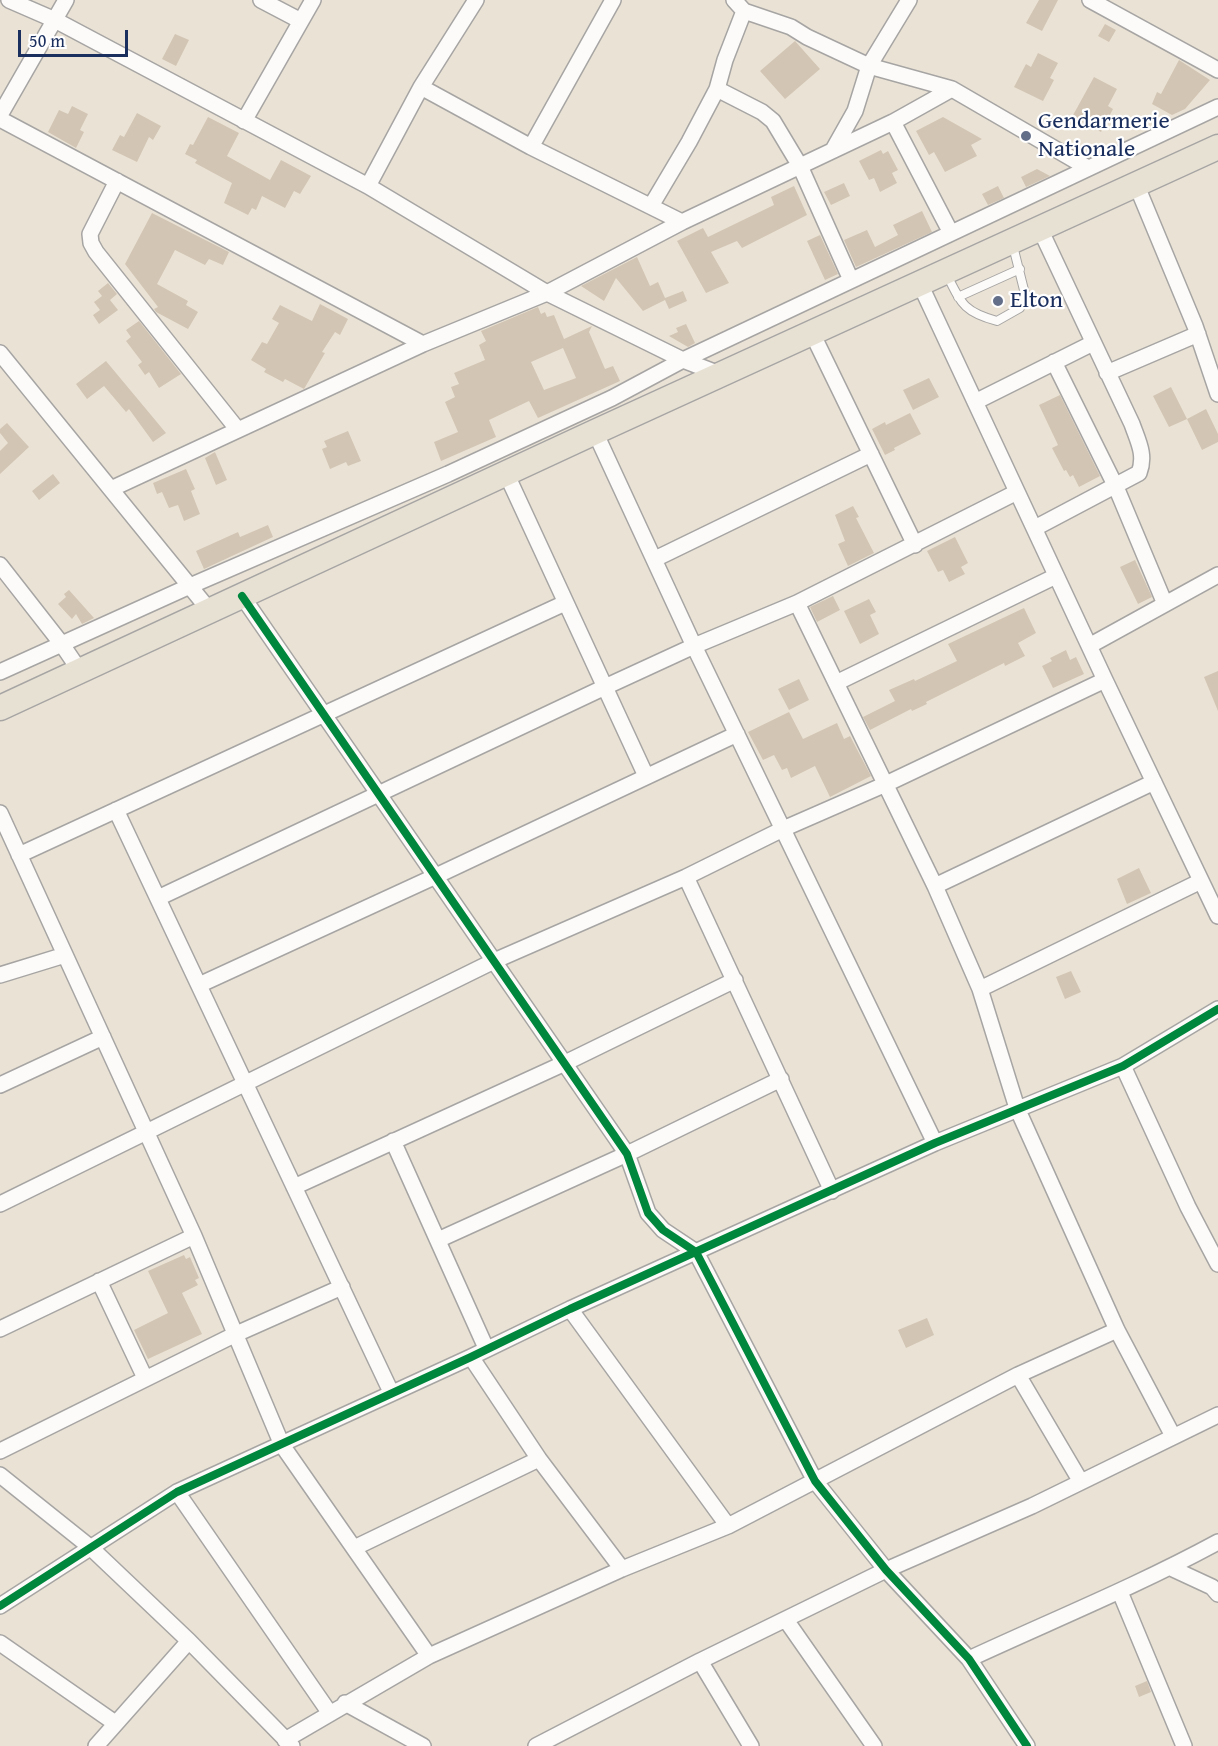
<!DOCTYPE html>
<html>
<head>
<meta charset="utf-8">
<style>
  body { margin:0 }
  #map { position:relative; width:1218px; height:1746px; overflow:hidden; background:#eae3d5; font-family:"Gentium Book Plus",serif }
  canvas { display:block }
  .scale { position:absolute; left:18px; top:30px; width:110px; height:27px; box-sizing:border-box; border:3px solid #1b2f5e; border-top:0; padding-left:8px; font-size:18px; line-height:21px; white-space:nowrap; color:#1b2f5e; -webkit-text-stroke:4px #fff; paint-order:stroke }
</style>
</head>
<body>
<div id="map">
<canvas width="1218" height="1746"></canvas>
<div class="scale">50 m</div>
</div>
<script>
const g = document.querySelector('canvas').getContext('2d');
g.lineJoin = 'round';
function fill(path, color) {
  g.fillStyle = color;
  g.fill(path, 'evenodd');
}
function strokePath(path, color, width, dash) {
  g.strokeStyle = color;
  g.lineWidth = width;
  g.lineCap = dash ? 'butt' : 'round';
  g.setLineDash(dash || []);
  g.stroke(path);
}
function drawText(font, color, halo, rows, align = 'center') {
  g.font = font + ' "Gentium Book Plus",serif';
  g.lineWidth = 4.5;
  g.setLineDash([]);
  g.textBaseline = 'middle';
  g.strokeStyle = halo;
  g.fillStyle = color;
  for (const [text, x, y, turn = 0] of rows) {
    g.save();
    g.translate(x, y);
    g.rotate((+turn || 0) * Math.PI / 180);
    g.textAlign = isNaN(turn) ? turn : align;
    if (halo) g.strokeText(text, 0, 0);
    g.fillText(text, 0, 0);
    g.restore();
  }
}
fill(new Path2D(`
  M 1039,0 L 1058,0 L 1042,31 L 1026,23 Z
  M 1105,24 L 1116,30 L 1109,42 L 1098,36 Z
  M 175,34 L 189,40 L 176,66 L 162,59 Z
  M 795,41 L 820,69 L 785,99 L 760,71 Z
  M 1038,53 L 1058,63 L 1050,78 L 1054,80 L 1043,101 L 1014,87 L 1026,64 L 1031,67 Z
  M 1179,60 L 1210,80 L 1185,109 L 1172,115 L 1152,104 L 1157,92 L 1161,94 Z
  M 1094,77 L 1117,89 L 1108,106 L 1113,109 L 1101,132 L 1072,117 Z
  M 72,106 L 88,114 L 80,130 L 84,132 L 76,148 L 48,132 L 59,110 L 68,114 Z
  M 137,113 L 161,126 L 153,140 L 149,137 L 137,162 L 112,150 L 120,135 L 124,137 Z
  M 208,117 L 239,133 L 227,156 L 270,180 L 281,160 L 311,176 L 300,194 L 294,191 L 285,208 L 262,196 L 256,210 L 252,208 L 248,215 L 224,203 L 232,183 L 195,163 L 197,160 L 185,154 L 190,144 L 193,145 Z
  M 943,117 L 982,139 L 971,145 L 977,156 L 945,172 L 934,152 L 929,155 L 916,131 Z
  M 881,150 L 883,154 L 888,151 L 898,170 L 892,173 L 897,183 L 880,192 L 874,178 L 869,180 L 859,161 Z
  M 1037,169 L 1050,176 L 1026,187 L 1021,177 Z
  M 844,183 L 850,196 L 831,205 L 824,192 Z
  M 794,186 L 807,215 L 742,248 L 737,241 L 711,252 L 729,283 L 706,293 L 677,241 L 703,228 L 708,237 L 774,205 L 771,197 Z
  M 998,186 L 1004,198 L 988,205 L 982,194 Z
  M 922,211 L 932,232 L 856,267 L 844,240 L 867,230 L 875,247 L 898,235 L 893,225 Z
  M 152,213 L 229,252 L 223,265 L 209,259 L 205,265 L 175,250 L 157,284 L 188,301 L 186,305 L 198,312 L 188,329 L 156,312 L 154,309 L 158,307 L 125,264 Z
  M 820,235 L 838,274 L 825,280 L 807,241 Z
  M 637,257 L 650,286 L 658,282 L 665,298 L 683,291 L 687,301 L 669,309 L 665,300 L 643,311 L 616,278 L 604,301 L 581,286 Z
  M 108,283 L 117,294 L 110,300 L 118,310 L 99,324 L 93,315 L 100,310 L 94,302 L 102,296 L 98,291 Z
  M 320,304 L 348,319 L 340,335 L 335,332 L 322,352 L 325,353 L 304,389 L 285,379 L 283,382 L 264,372 L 266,369 L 251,360 L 262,342 L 267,344 L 279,323 L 272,319 L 280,305 L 312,321 Z
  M 538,307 L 541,314 L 545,312 L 547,317 L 554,315 L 564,339 L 592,326 L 589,332 L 605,369 L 613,366 L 620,381 L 538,418 L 529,401 L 489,420 L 496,437 L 441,461 L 434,442 L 458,432 L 445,402 L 455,397 L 451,387 L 459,384 L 454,373 L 485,360 L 479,345 L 486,341 L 481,331 ZM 563,348 L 576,378 L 544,390 L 531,362 Z
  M 139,321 L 181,374 L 159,388 L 149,372 L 145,375 L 138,365 L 142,362 L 126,341 L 131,337 L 126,330 Z
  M 686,324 L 695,343 L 688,347 L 669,336 L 678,332 L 676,328 Z
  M 106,361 L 166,433 L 153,442 L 129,409 L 126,412 L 104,386 L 87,399 L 76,384 Z
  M 929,378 L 939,397 L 913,410 L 903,390 Z
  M 1171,387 L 1187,419 L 1169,427 L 1153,396 Z
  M 1060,395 L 1100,476 L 1079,487 L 1073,475 L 1070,477 L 1066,470 L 1064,471 L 1052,448 L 1058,445 L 1039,405 Z
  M 1206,409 L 1218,434 L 1218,442 L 1202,450 L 1187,419 Z
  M 910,413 L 921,434 L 894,448 L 895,450 L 885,455 L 872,429 L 885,422 L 886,425 Z
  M 7,423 L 29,447 L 0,474 L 0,451 L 8,443 L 0,433 L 0,429 Z
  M 348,431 L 361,461 L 348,466 L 346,462 L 330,469 L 322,449 L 327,447 L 324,441 Z
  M 215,452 L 227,480 L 216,485 L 205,458 Z
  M 186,469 L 195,489 L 191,491 L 200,514 L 184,521 L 178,505 L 169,508 L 162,492 L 157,494 L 153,483 Z
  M 53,474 L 60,483 L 39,500 L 32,491 Z
  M 853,506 L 859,517 L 856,518 L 874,553 L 848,566 L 838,544 L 845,541 L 835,515 Z
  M 268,525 L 273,537 L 204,569 L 196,551 L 238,532 L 240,537 Z
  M 955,537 L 968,563 L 961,567 L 965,574 L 949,582 L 943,570 L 938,572 L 927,551 Z
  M 1135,560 L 1152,597 L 1138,604 L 1120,567 Z
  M 69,590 L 94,618 L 82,624 L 76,614 L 72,619 L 58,604 L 66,597 L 64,594 Z
  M 833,596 L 840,610 L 817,622 L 810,607 Z
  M 869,599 L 876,612 L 870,615 L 879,634 L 860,644 L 844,611 Z
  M 1024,608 L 1036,633 L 1018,643 L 1025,656 L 1005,666 L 1004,663 L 926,702 L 927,704 L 912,711 L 911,709 L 870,730 L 863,717 L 895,701 L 889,690 L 914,679 L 915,681 L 957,661 L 948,644 Z
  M 1066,650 L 1070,660 L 1076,657 L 1084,674 L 1053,688 L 1042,666 L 1052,661 L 1050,658 Z
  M 1218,671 L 1218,711 L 1204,677 Z
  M 799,679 L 809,700 L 789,710 L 778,689 Z
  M 789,712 L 803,739 L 837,723 L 844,739 L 850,736 L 871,776 L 830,797 L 815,766 L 791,778 L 787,768 L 782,770 L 774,755 L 763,760 L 748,732 Z
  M 1139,868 L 1151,893 L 1127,904 L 1117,879 Z
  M 1071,971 L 1081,992 L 1065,999 L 1056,977 Z
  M 184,1255 L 186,1259 L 190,1257 L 199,1278 L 195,1280 L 198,1285 L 182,1293 L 202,1334 L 148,1359 L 134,1330 L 168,1313 L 148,1271 Z
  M 927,1318 L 934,1335 L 906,1348 L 898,1330 Z
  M 1147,1681 L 1151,1692 L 1139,1697 L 1135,1686 Z`), '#d3c5b4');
const service = new Path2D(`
  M 946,273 C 961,303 963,312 997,321 L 1020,308 L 1025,294 L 1013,246
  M 958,297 L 1020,269`);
const minor = new Path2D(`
  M 9,0 L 55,20 L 368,186 L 547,293 L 683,360 L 722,375
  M 261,0 L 301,21
  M 1090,0 L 1218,70
  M 744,11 L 791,27 L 807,37 L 869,66 L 952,89 L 1088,168
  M 421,87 L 531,147 L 682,222 L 893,122 L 952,89
  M 717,89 L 762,112 L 773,121 L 800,166 L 851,280
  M 0,115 L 66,0
  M 0,119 L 423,344
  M 244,121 L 313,0
  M 893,122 L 951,233
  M 531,147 L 613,0
  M 833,150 L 855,111 L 869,66 L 909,0
  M 117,181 L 90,234 L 91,243 L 96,252 L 238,430
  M 1136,184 L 1195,326 L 1218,394
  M 368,186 L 421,87 L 476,0
  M 651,206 L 689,142 L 717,89 L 725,60 L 744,11 L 734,0
  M 920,284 L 1105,680 L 1218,916
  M 812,333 L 915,545
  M 0,353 L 210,611
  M 1054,362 L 1116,487 L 1165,604
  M 1107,373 L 1198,334
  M 975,402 L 1093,343
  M 595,432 L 694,646 L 935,1143
  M 506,473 L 646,776
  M 111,489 L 423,344 L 547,293 L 682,222
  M 1035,528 L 1139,473 C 1146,455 1138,441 1132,424 L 1040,229
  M 655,559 L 871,454
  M 0,565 L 61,643 L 80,671
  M 242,596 L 627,1154 L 648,1213 L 663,1230 L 696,1252 L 815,1481 L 886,1570 L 969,1659 L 1027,1746
  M 797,603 L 935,886 L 980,989 L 1017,1108 L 1117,1330 L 1173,1436
  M 1089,646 L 1218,575
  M 0,672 L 190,586 L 448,474 L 612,398 L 683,360 L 1218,107
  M 836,683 L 1056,576
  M 116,810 L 391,1392
  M 0,813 L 194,1236 L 282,1445 L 429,1656
  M 19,855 L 565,603
  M 686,877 L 832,1191
  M 935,886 L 1154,782
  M 158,898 L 605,687 L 694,646 L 797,603 L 1017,492
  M 0,975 L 65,955
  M 199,985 L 436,876 L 737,734
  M 980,989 L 1201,881
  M 1123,1066 L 1188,1207 L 1218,1264
  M 0,1085 L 103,1037
  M 393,1141 L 486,1348
  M 294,1187 L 565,1063 L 735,980
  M 0,1204 L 494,961 L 686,877 L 783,829 L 886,784 L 1105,680
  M 438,1240 L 627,1154 L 781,1079
  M 99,1281 L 145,1378
  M 570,1309 L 728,1526
  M 0,1329 L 194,1236
  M 471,1357 L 539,1459 L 622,1569
  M 1018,1375 L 1081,1482
  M 0,1451 L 234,1335 L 342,1287
  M 0,1475 L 90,1547 L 189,1641 L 292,1746
  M 177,1492 L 329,1712
  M 354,1548 L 539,1459
  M 1171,1568 L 1212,1587 L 1218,1594
  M 1120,1592 L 1184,1746
  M 0,1606 L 177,1492 L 471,1357 L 570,1309 L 935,1143 L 1123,1066 L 1218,1009
  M 786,1620 L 874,1746
  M 0,1643 L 115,1723
  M 969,1659 C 1053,1620 1137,1586 1218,1542
  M 700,1661 L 751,1746
  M 345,1703 L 423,1746
  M 285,1740 L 429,1656 L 622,1569 L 728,1526 L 1018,1375 L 1117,1330
  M 96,1746 L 189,1641
  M 536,1746 L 700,1661 L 886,1570 L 1032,1506 L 1218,1415`);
const trunk = new Path2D(`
  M 0,708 L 595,432 L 1218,147`);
strokePath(service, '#a7a5a4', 10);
strokePath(minor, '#a7a5a4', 18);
strokePath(trunk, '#a7a5a4', 27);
strokePath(service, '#fcfbf9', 8);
strokePath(minor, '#fcfbf9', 15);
strokePath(trunk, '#e7e1d4', 24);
strokePath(new Path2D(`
  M 242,596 L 627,1154 L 648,1213 L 663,1230 L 696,1252 L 815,1481 L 886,1570 L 969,1659 L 1027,1746
  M 0,1606 L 177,1492 L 471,1357 L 570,1309 L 935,1143 L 1123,1066 L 1218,1009`), '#00873e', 8);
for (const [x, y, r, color] of [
  [1026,136,6,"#636e88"],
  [998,301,6,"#636e88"]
]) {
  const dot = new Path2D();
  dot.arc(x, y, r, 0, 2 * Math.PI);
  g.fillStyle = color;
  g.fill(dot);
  strokePath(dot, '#fff', 2);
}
drawText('24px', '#1b2f5e', '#fff', [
  ["Gendarmerie",1038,122],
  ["Nationale",1038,150],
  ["Elton",1010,301]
], 'left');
</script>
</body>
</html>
